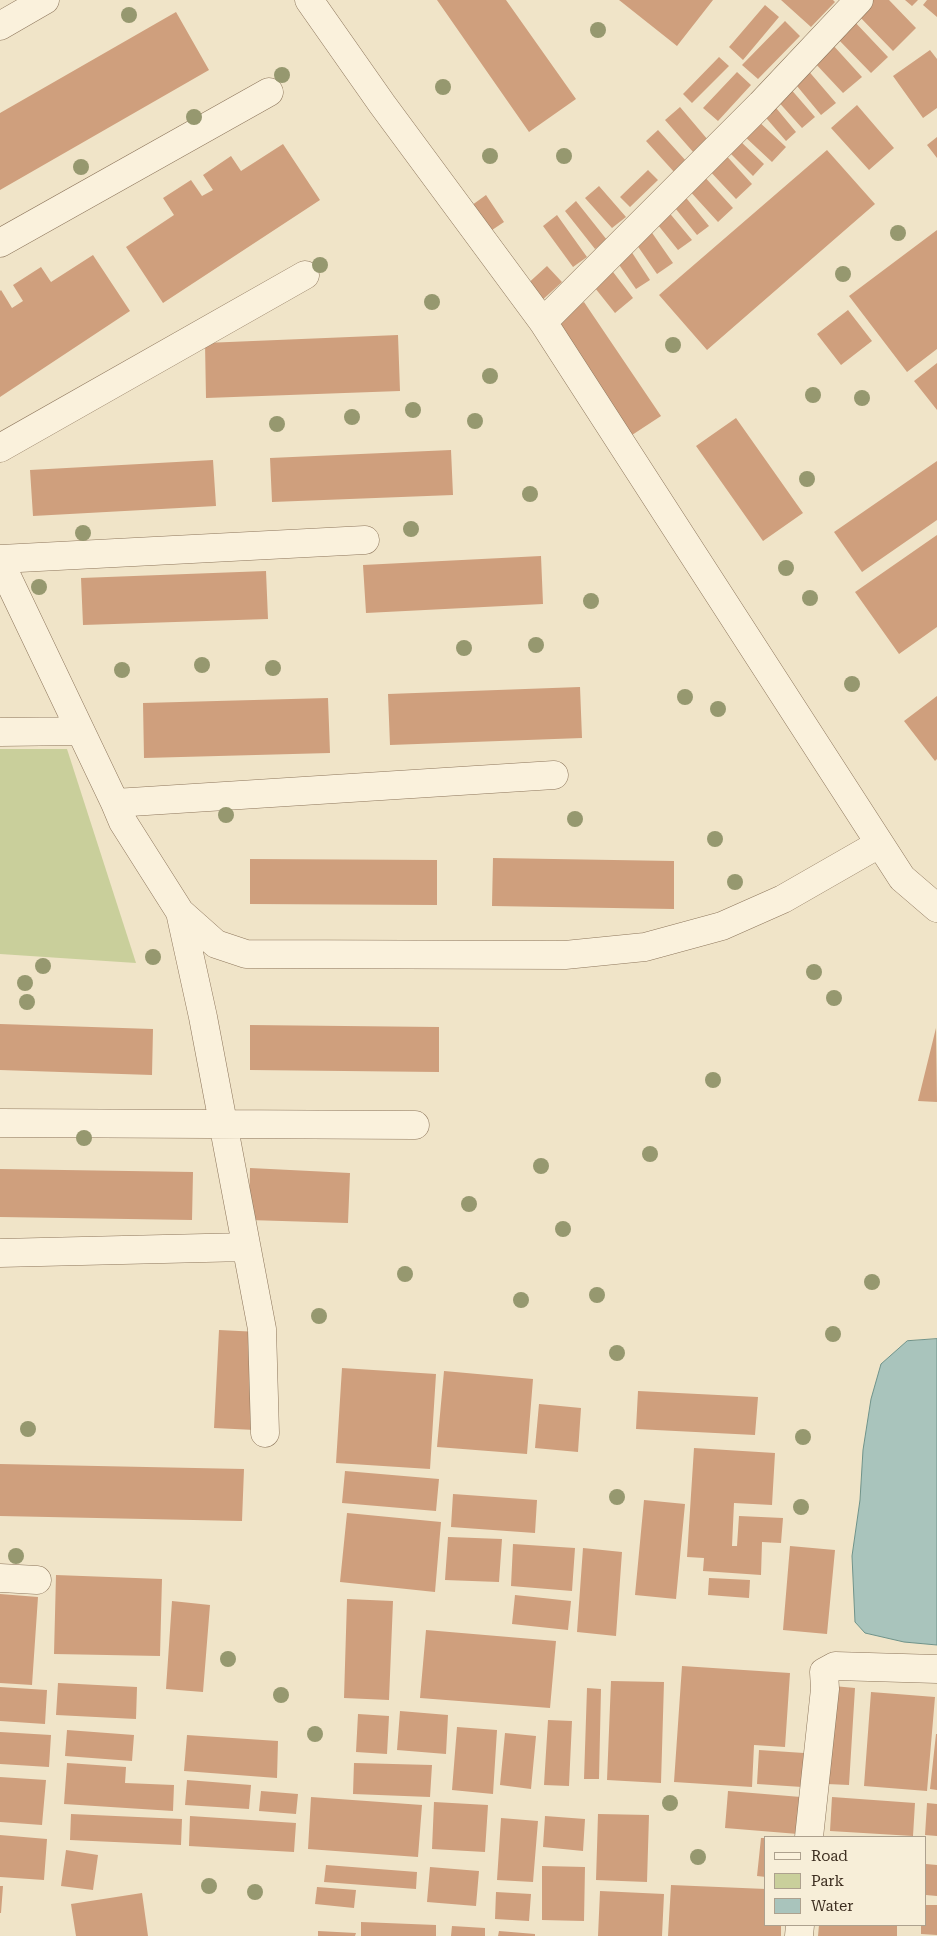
<!DOCTYPE html>
<html>
<head>
<meta charset="utf-8">
<style>
  body { margin:0 }
  #map { position:relative; width:937px; height:1936px; overflow:hidden; background:#f0e4c8; font-family:"Roboto Serif",serif }
  canvas { display:block }
  .legend { position:absolute; left:764px; top:1836px; width:162px; height:90px; box-sizing:border-box; background:#f7eed8; border:1px solid #ada18e; margin:0; padding:6px 9px; list-style:none; font-size:15px; color:#3d2e20 }
  .legend li { display:flex; align-items:center; gap:10px; height:25px }
  .legend b { width:25px; border:1px solid #ada18e }
</style>
</head>
<body>
<div id="map">
<canvas width="937" height="1936"></canvas>
<ul class="legend">
<li><b style="height:6px;background:#faf1dc"></b>Road</li>
<li><b style="height:14px;background:#c9cf9b"></b>Park</li>
<li><b style="height:14px;background:#a9c4bc"></b>Water</li>
</ul>
</div>
<script>
const g = document.querySelector('canvas').getContext('2d');
g.lineJoin = 'round';
function fill(path, color) {
  g.fillStyle = color;
  g.fill(path, 'evenodd');
}
function strokePath(path, color, width, dash) {
  g.strokeStyle = color;
  g.lineWidth = width;
  g.lineCap = dash ? 'butt' : 'round';
  g.setLineDash(dash || []);
  g.stroke(path);
}
fill(new Path2D(`
  M 0,749 L 67,749 L 136,963 L 0,954 Z`), '#c9cf9b');
const water = new Path2D(`
  M 937,1339 L 937,1645 L 904,1642 L 865,1633 L 855,1622 L 852,1556 L 860,1500 L 863,1450 L 871,1399 L 881,1364 L 907,1341 Z`);
fill(water, '#a9c4bc');
strokePath(water, '#6f938a', 1);
fill(new Path2D(`
  M 437,0 L 506,0 L 576,99 L 529,132 Z
  M 619,0 L 713,0 L 677,46 Z
  M 781,0 L 833,0 L 835,2 L 811,27 Z
  M 869,0 L 889,0 L 916,28 L 893,51 L 856,13 Z
  M 905,0 L 918,0 L 912,6 Z
  M 927,0 L 937,0 L 937,17 L 923,5 Z
  M 765,5 L 779,17 L 743,60 L 729,47 Z
  M 176,12 L 209,70 L 0,190 L 0,113 Z
  M 853,20 L 888,57 L 871,73 L 836,37 Z
  M 785,21 L 800,36 L 758,79 L 742,65 Z
  M 832,44 L 862,77 L 843,93 L 813,61 Z
  M 930,50 L 937,59 L 937,108 L 923,118 L 893,76 Z
  M 719,57 L 729,66 L 692,103 L 683,94 Z
  M 806,68 L 836,103 L 821,115 L 792,80 Z
  M 737,72 L 751,85 L 718,121 L 703,108 Z
  M 789,87 L 815,117 L 802,128 L 775,98 Z
  M 772,103 L 796,132 L 786,141 L 761,112 Z
  M 857,105 L 894,148 L 869,170 L 831,128 Z
  M 680,107 L 708,140 L 694,153 L 665,120 Z
  M 756,119 L 786,147 L 772,162 L 742,134 Z
  M 658,130 L 687,162 L 675,173 L 646,141 Z
  M 937,137 L 937,158 L 927,145 Z
  M 737,138 L 764,164 L 753,176 L 726,149 Z
  M 283,144 L 320,200 L 163,303 L 126,247 L 174,215 L 163,198 L 191,180 L 202,196 L 213,190 L 203,175 L 231,156 L 241,171 Z
  M 827,150 L 875,204 L 707,350 L 659,295 Z
  M 723,152 L 752,184 L 736,199 L 707,168 Z
  M 648,170 L 658,180 L 630,207 L 620,197 Z
  M 702,174 L 733,208 L 718,222 L 687,188 Z
  M 599,186 L 626,217 L 612,228 L 585,198 Z
  M 683,194 L 709,226 L 697,235 L 671,203 Z
  M 486,195 L 504,222 L 486,234 L 468,208 Z
  M 576,201 L 607,240 L 595,249 L 565,211 Z
  M 667,210 L 692,240 L 678,250 L 654,220 Z
  M 557,215 L 587,257 L 573,267 L 543,226 Z
  M 648,227 L 673,263 L 657,274 L 632,238 Z
  M 937,230 L 937,349 L 907,372 L 849,296 Z
  M 629,248 L 650,280 L 636,289 L 615,259 Z
  M 93,255 L 130,311 L 0,397 L 0,291 L 1,290 L 12,308 L 23,301 L 13,285 L 41,267 L 51,282 Z
  M 547,266 L 562,282 L 539,303 L 524,287 Z
  M 610,268 L 633,298 L 615,313 L 591,283 Z
  M 584,302 L 661,416 L 632,435 L 556,321 Z
  M 848,310 L 872,341 L 841,365 L 817,334 Z
  M 398,335 L 400,391 L 206,398 L 205,343 Z
  M 937,363 L 937,410 L 914,381 Z
  M 736,418 L 803,513 L 763,541 L 696,446 Z
  M 451,450 L 453,495 L 272,502 L 270,458 Z
  M 213,460 L 216,506 L 33,516 L 30,470 Z
  M 937,461 L 937,520 L 862,572 L 834,532 Z
  M 937,535 L 937,627 L 899,654 L 855,592 Z
  M 541,556 L 543,604 L 366,613 L 363,565 Z
  M 266,571 L 268,619 L 83,625 L 81,578 Z
  M 580,687 L 582,738 L 390,745 L 388,694 Z
  M 937,696 L 937,759 L 935,761 L 904,721 Z
  M 328,698 L 330,753 L 144,758 L 143,703 Z
  M 493,858 L 674,861 L 674,909 L 492,906 Z
  M 250,859 L 437,860 L 437,905 L 250,904 Z
  M 0,1024 L 153,1029 L 152,1075 L 0,1070 Z
  M 250,1025 L 439,1027 L 439,1072 L 250,1070 Z
  M 936,1028 L 937,1102 L 918,1101 Z
  M 250,1168 L 350,1173 L 348,1223 L 249,1220 Z
  M 0,1169 L 193,1172 L 192,1220 L 0,1217 Z
  M 219,1330 L 259,1332 L 255,1430 L 214,1428 Z
  M 342,1368 L 436,1374 L 430,1469 L 336,1463 Z
  M 444,1371 L 533,1379 L 527,1454 L 437,1447 Z
  M 638,1391 L 758,1397 L 755,1435 L 636,1429 Z
  M 539,1404 L 581,1408 L 578,1452 L 535,1448 Z
  M 694,1448 L 775,1453 L 772,1505 L 734,1503 L 732,1546 L 737,1546 L 739,1516 L 783,1518 L 781,1543 L 762,1542 L 761,1575 L 703,1571 L 704,1558 L 687,1557 Z
  M 0,1464 L 244,1469 L 242,1521 L 0,1516 Z
  M 345,1471 L 439,1479 L 436,1511 L 342,1503 Z
  M 453,1494 L 537,1500 L 535,1533 L 451,1527 Z
  M 644,1500 L 685,1504 L 676,1599 L 635,1595 Z
  M 347,1513 L 441,1522 L 435,1592 L 340,1582 Z
  M 448,1537 L 502,1539 L 499,1582 L 445,1580 Z
  M 513,1544 L 575,1548 L 572,1591 L 511,1586 Z
  M 790,1546 L 835,1550 L 827,1634 L 783,1630 Z
  M 583,1548 L 622,1552 L 616,1636 L 577,1632 Z
  M 56,1575 L 162,1579 L 160,1656 L 54,1654 Z
  M 709,1578 L 750,1580 L 749,1598 L 708,1595 Z
  M 0,1594 L 38,1597 L 32,1685 L 0,1683 Z
  M 515,1595 L 571,1601 L 568,1630 L 512,1624 Z
  M 347,1599 L 393,1601 L 389,1700 L 344,1698 Z
  M 172,1601 L 210,1605 L 203,1692 L 166,1689 Z
  M 426,1630 L 556,1641 L 550,1708 L 420,1698 Z
  M 682,1666 L 790,1673 L 785,1747 L 754,1745 L 752,1787 L 674,1782 Z
  M 611,1681 L 664,1682 L 661,1783 L 607,1780 Z
  M 58,1683 L 137,1687 L 136,1719 L 56,1715 Z
  M 833,1686 L 855,1688 L 849,1785 L 827,1784 Z
  M 0,1687 L 47,1690 L 45,1724 L 0,1721 Z
  M 587,1688 L 601,1689 L 599,1779 L 584,1779 Z
  M 871,1692 L 935,1697 L 927,1791 L 864,1786 Z
  M 400,1711 L 448,1715 L 446,1754 L 397,1750 Z
  M 358,1714 L 389,1716 L 387,1754 L 356,1752 Z
  M 548,1720 L 572,1721 L 569,1786 L 544,1785 Z
  M 457,1727 L 497,1730 L 493,1794 L 452,1790 Z
  M 67,1730 L 134,1735 L 132,1761 L 65,1756 Z
  M 0,1732 L 51,1735 L 49,1767 L 0,1764 Z
  M 505,1733 L 536,1736 L 531,1789 L 500,1785 Z
  M 936,1734 L 937,1734 L 937,1790 L 930,1789 Z
  M 187,1735 L 278,1741 L 277,1778 L 184,1771 Z
  M 759,1750 L 804,1753 L 802,1787 L 757,1784 Z
  M 67,1763 L 126,1767 L 125,1783 L 174,1785 L 173,1811 L 64,1804 Z
  M 354,1763 L 432,1765 L 430,1797 L 353,1794 Z
  M 0,1777 L 46,1780 L 42,1825 L 0,1822 Z
  M 187,1780 L 251,1785 L 249,1809 L 185,1805 Z
  M 261,1791 L 298,1794 L 296,1814 L 259,1811 Z
  M 728,1791 L 801,1797 L 798,1834 L 725,1828 Z
  M 311,1797 L 422,1805 L 418,1857 L 308,1849 Z
  M 832,1797 L 915,1803 L 913,1836 L 830,1831 Z
  M 434,1802 L 488,1805 L 485,1852 L 432,1849 Z
  M 927,1803 L 937,1804 L 937,1836 L 925,1835 Z
  M 71,1814 L 182,1819 L 181,1845 L 70,1840 Z
  M 598,1814 L 649,1815 L 647,1882 L 596,1880 Z
  M 190,1816 L 296,1823 L 294,1852 L 189,1846 Z
  M 545,1816 L 585,1819 L 583,1851 L 543,1847 Z
  M 501,1818 L 538,1821 L 533,1882 L 497,1880 Z
  M 0,1835 L 47,1839 L 44,1880 L 0,1877 Z
  M 761,1838 L 766,1838 L 766,1877 L 757,1876 Z
  M 66,1850 L 98,1855 L 93,1890 L 61,1886 Z
  M 926,1864 L 937,1865 L 937,1896 L 926,1895 Z
  M 326,1865 L 417,1872 L 416,1889 L 324,1882 Z
  M 542,1866 L 585,1867 L 584,1921 L 542,1920 Z
  M 430,1867 L 479,1871 L 476,1906 L 427,1902 Z
  M 671,1885 L 766,1889 L 766,1925 L 781,1925 L 781,1936 L 668,1936 Z
  M 0,1886 L 3,1886 L 1,1913 L 0,1913 Z
  M 317,1887 L 356,1890 L 354,1908 L 315,1904 Z
  M 600,1891 L 664,1894 L 662,1936 L 598,1936 Z
  M 496,1892 L 531,1894 L 529,1921 L 495,1919 Z
  M 142,1893 L 148,1936 L 76,1936 L 71,1904 Z
  M 926,1905 L 937,1905 L 937,1935 L 921,1934 L 921,1925 L 926,1925 Z
  M 361,1922 L 436,1925 L 436,1936 L 361,1936 Z
  M 819,1925 L 897,1925 L 897,1936 L 818,1936 Z
  M 452,1926 L 485,1928 L 485,1936 L 451,1936 Z
  M 318,1931 L 356,1933 L 355,1936 L 318,1936 Z
  M 499,1931 L 535,1934 L 535,1936 L 498,1936 Z`), '#cf9f7d');
const minor = new Path2D(`
  M 309,0 L 382,104 L 543,322 L 902,878 L 937,908
  M 0,26 L 45,0
  M 0,243 L 269,92
  M 543,322 L 761,104 L 859,0
  M 0,448 L 305,275
  M 0,559 L 365,540
  M 0,562 L 115,803 L 123,822 L 180,912 L 216,944 L 246,954 L 565,955 L 645,947 L 722,926 L 783,899 L 879,844
  M 0,732 L 80,731
  M 115,803 L 554,775
  M 180,912 L 203,1017 L 262,1329 L 265,1433
  M 0,1123 L 415,1125
  M 0,1253 L 246,1247
  M 0,1578 L 37,1580
  M 809,1837 L 825,1689 L 824,1672 L 835,1666 L 937,1669
  M 799,1936 L 800,1925`);
strokePath(minor, '#8d765c', 29);
strokePath(minor, '#faf1dc', 28);
g.fillStyle = '#96986f';
for (const [x, y] of [
  [129,15],
  [598,30],
  [282,75],
  [443,87],
  [194,117],
  [490,156],
  [564,156],
  [81,167],
  [898,233],
  [320,265],
  [843,274],
  [432,302],
  [673,345],
  [490,376],
  [813,395],
  [862,398],
  [413,410],
  [352,417],
  [475,421],
  [277,424],
  [807,479],
  [530,494],
  [411,529],
  [83,533],
  [786,568],
  [39,587],
  [810,598],
  [591,601],
  [536,645],
  [464,648],
  [202,665],
  [273,668],
  [122,670],
  [852,684],
  [685,697],
  [718,709],
  [226,815],
  [575,819],
  [715,839],
  [735,882],
  [153,957],
  [43,966],
  [814,972],
  [25,983],
  [834,998],
  [27,1002],
  [713,1080],
  [84,1138],
  [650,1154],
  [541,1166],
  [469,1204],
  [563,1229],
  [405,1274],
  [872,1282],
  [597,1295],
  [521,1300],
  [319,1316],
  [833,1334],
  [617,1353],
  [28,1429],
  [803,1437],
  [617,1497],
  [801,1507],
  [16,1556],
  [228,1659],
  [281,1695],
  [315,1734],
  [670,1803],
  [698,1857],
  [209,1886],
  [255,1892]
]) {
  g.beginPath();
  g.arc(x, y, 8, 0, 2 * Math.PI);
  g.fill();
}
</script>
</body>
</html>
